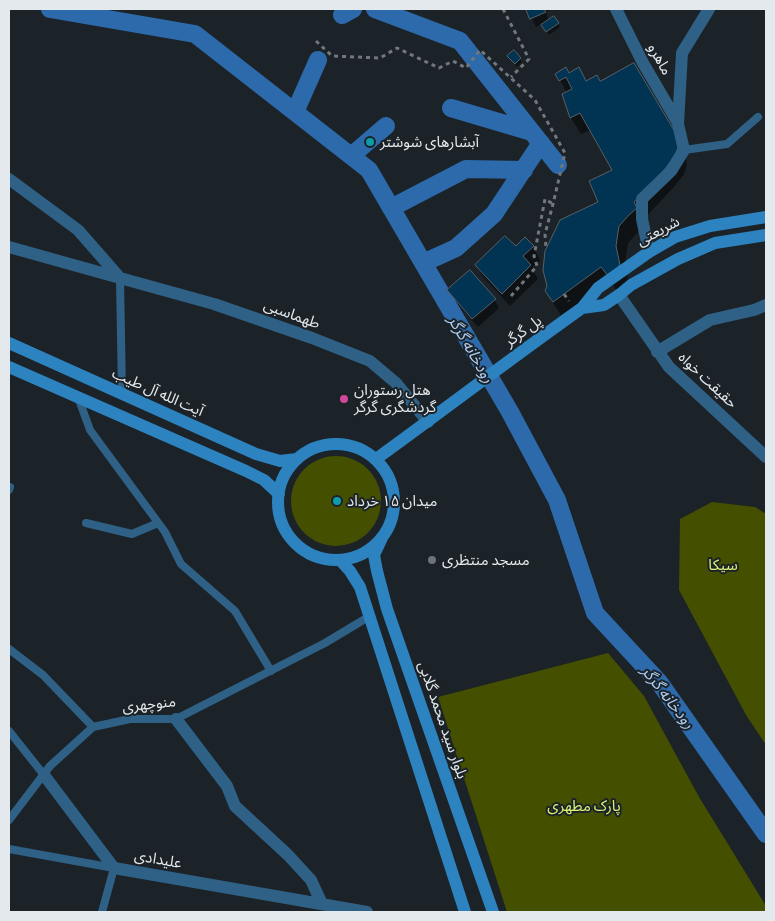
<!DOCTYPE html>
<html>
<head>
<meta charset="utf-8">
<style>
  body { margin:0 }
  #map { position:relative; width:775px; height:921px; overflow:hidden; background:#1c2328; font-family:Commissioner,sans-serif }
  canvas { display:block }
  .frame { position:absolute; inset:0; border:10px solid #e4e9ed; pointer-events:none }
</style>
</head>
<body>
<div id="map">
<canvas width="775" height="921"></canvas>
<div class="frame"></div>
</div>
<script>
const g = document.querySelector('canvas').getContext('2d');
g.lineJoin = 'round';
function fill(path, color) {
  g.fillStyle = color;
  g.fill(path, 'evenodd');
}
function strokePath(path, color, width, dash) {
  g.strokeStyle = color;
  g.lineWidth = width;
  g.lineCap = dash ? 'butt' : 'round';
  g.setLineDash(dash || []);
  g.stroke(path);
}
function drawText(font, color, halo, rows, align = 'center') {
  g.font = font + ' Commissioner,"Noto Sans Arabic",sans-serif';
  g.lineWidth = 4;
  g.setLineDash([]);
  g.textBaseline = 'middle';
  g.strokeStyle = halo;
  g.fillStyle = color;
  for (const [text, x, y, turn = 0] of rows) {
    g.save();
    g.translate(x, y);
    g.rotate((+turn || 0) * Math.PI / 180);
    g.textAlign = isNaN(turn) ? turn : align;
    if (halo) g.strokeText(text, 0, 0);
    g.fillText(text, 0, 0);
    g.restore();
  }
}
fill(new Path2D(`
  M291 501a45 45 0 1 1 90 0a45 45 0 1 1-90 0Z
  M 712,502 L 755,507 L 766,514 L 766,745 L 746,715 L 679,590 L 680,519 Z
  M 608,653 L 644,696 L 699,797 L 766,906 L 766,912 L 507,912 L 438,697 Z`), '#444f00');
fill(new Path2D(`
  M 527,9 L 551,9 L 546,13 L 549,21 L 558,24 L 560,27 L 549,35 L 542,24 L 536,27 Z
  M 509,56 L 520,59 L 522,62 L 517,67 Z
  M 557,74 L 569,74 L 586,82 L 600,82 L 684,150 L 687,165 L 684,174 L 673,188 L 643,220 L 638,232 L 628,243 L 625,264 L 629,282 L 618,293 L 612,283 L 563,319 L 546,291 L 600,202 L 613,170 L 591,130 L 581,134 L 571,118 L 567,93 Z
  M 533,247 L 540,260 L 532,268 L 538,279 L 510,306 L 484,278 L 476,266 L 516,248 Z
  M 449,290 L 495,300 L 499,308 L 478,327 L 453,299 Z`), '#0007');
strokePath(new Path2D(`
  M 50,9 L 195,34 L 369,170 L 510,412 L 557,500 L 595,613 L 659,682 L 766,834
  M 375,9 L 460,41 L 558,165
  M 342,15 L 353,9
  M 451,108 L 532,132
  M 295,112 L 318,60
  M 351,156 L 386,126
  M 391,208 L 466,169 L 524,170
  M 423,263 L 456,248 L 494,214 L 541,143`), '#2c6aab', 18);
const building = new Path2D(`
  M 526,9 L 544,9 L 546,12 L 530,19 Z
  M 554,16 L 559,23 L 546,32 L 541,25 Z
  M 514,50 L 521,58 L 515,64 L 507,56 Z
  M 634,63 L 675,132 L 678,147 L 675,156 L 664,170 L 634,202 L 637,208 L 629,215 L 619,226 L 616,246 L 620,265 L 608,276 L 601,267 L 553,302 L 545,291 L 547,286 L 543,270 L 545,251 L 560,220 L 598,202 L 589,181 L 612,170 L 580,113 L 570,118 L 562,94 L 572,89 L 566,77 L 559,81 L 555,74 L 566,67 L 569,73 L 579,67 L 586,81 L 597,75 L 600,81 Z
  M 505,236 L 516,246 L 525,237 L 534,246 L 523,256 L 531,265 L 502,294 L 475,265 Z
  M 470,270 L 496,299 L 472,319 L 447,290 Z`);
fill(building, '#013452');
strokePath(building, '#586066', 1);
strokePath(new Path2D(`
  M 503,9 L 529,59 L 511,77
  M 316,41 L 332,56 L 380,58 L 397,48 L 439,68 L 453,61 L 466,68 L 480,50 L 535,100 L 565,153 L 553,204 L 545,234 L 546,248
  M 564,294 L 569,301
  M 511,296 L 537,266 L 534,256 L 545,199 L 553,204`), '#71777c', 3, [4, 4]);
strokePath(new Path2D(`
  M 684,150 L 727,144 L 758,117
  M 120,278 L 122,394
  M 78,397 L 90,430 L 165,532 L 181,564 L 235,611 L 271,671
  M 9,490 L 10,487
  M 86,523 L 132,534 L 158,523
  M 9,649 L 43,675 L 93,727
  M 9,731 L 44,775
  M 9,820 L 50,766 L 93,727 L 130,719 L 176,719 L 325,643 L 370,616
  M 9,849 L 114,868 L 102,912`), '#2f6186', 8);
strokePath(new Path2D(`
  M 616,9 L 643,63 L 678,123
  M 9,179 L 78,230 L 120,278 L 214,304 L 312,338 L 370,361 L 396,383 L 428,422
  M 9,247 L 120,278
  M 649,252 L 642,219 L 642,199 L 671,171 L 684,150 L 678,124 L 682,53 L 709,9
  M 619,295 L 669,367 L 766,457
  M 657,352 L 710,320 L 754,310 L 766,305
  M 176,719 L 227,786 L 235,806 L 288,855 L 311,880 L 322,904
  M 44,775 L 114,868 L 367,912`), '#2f6186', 12);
strokePath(new Path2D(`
  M 582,308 L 604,305 L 619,295 L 631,285 L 678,259 L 715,243 L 766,235
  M 9,343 L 256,454 L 280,461 L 297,459
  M 9,367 L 246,471 L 264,480 L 279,494
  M278 502a58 58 0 1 1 116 0a58 58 0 1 1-116 0Z
  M 376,459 C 445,409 513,357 582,308 L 598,288 L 649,252 L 675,237 L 710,226 L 766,217
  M 382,538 L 374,555 L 377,571 L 387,609 L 493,912
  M 340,560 L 350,571 L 360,587 L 465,912`), '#2c83c0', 12);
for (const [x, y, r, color] of [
  [370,142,5,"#0f9aa8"],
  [344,399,5,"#d1479c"],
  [337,501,5,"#0f9aa8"],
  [432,560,5,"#6b7280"]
]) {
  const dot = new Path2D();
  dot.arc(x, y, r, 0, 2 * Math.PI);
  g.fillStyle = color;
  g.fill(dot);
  strokePath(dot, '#1c2328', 2);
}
drawText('15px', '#e4e9ed', '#1c2328', [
  ["ماهرو",660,59,61],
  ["شریعتی",658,231,-28],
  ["طهماسبی",292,314,20],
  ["پل گرگر",523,331,-36],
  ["حقیقت خواه",708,380,43],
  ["آیت الله آل طیب",158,392,24],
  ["منوچهری",149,704,-6],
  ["بلوار سید محمد گلابی",443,720,71],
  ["علیدادی",158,859,10]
]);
drawText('15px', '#e4e9ed', '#1c2328', [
  ["آبشارهای شوشتر",380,142],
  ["هتل رستوران",354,390],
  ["گردشگری گرگر",354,407],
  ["میدان ۱۵ خرداد",347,501],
  ["مسجد منتظری",442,560]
], 'left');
drawText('15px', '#dbf276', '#1c2328', [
  ["سیکا",723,565],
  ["پارک مطهری",584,806]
]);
drawText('italic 16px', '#adccf0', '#1c2328', [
  ["رودخانه گرگر",471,349,60],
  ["رودخانه گرگر",668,697,52]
]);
</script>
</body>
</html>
